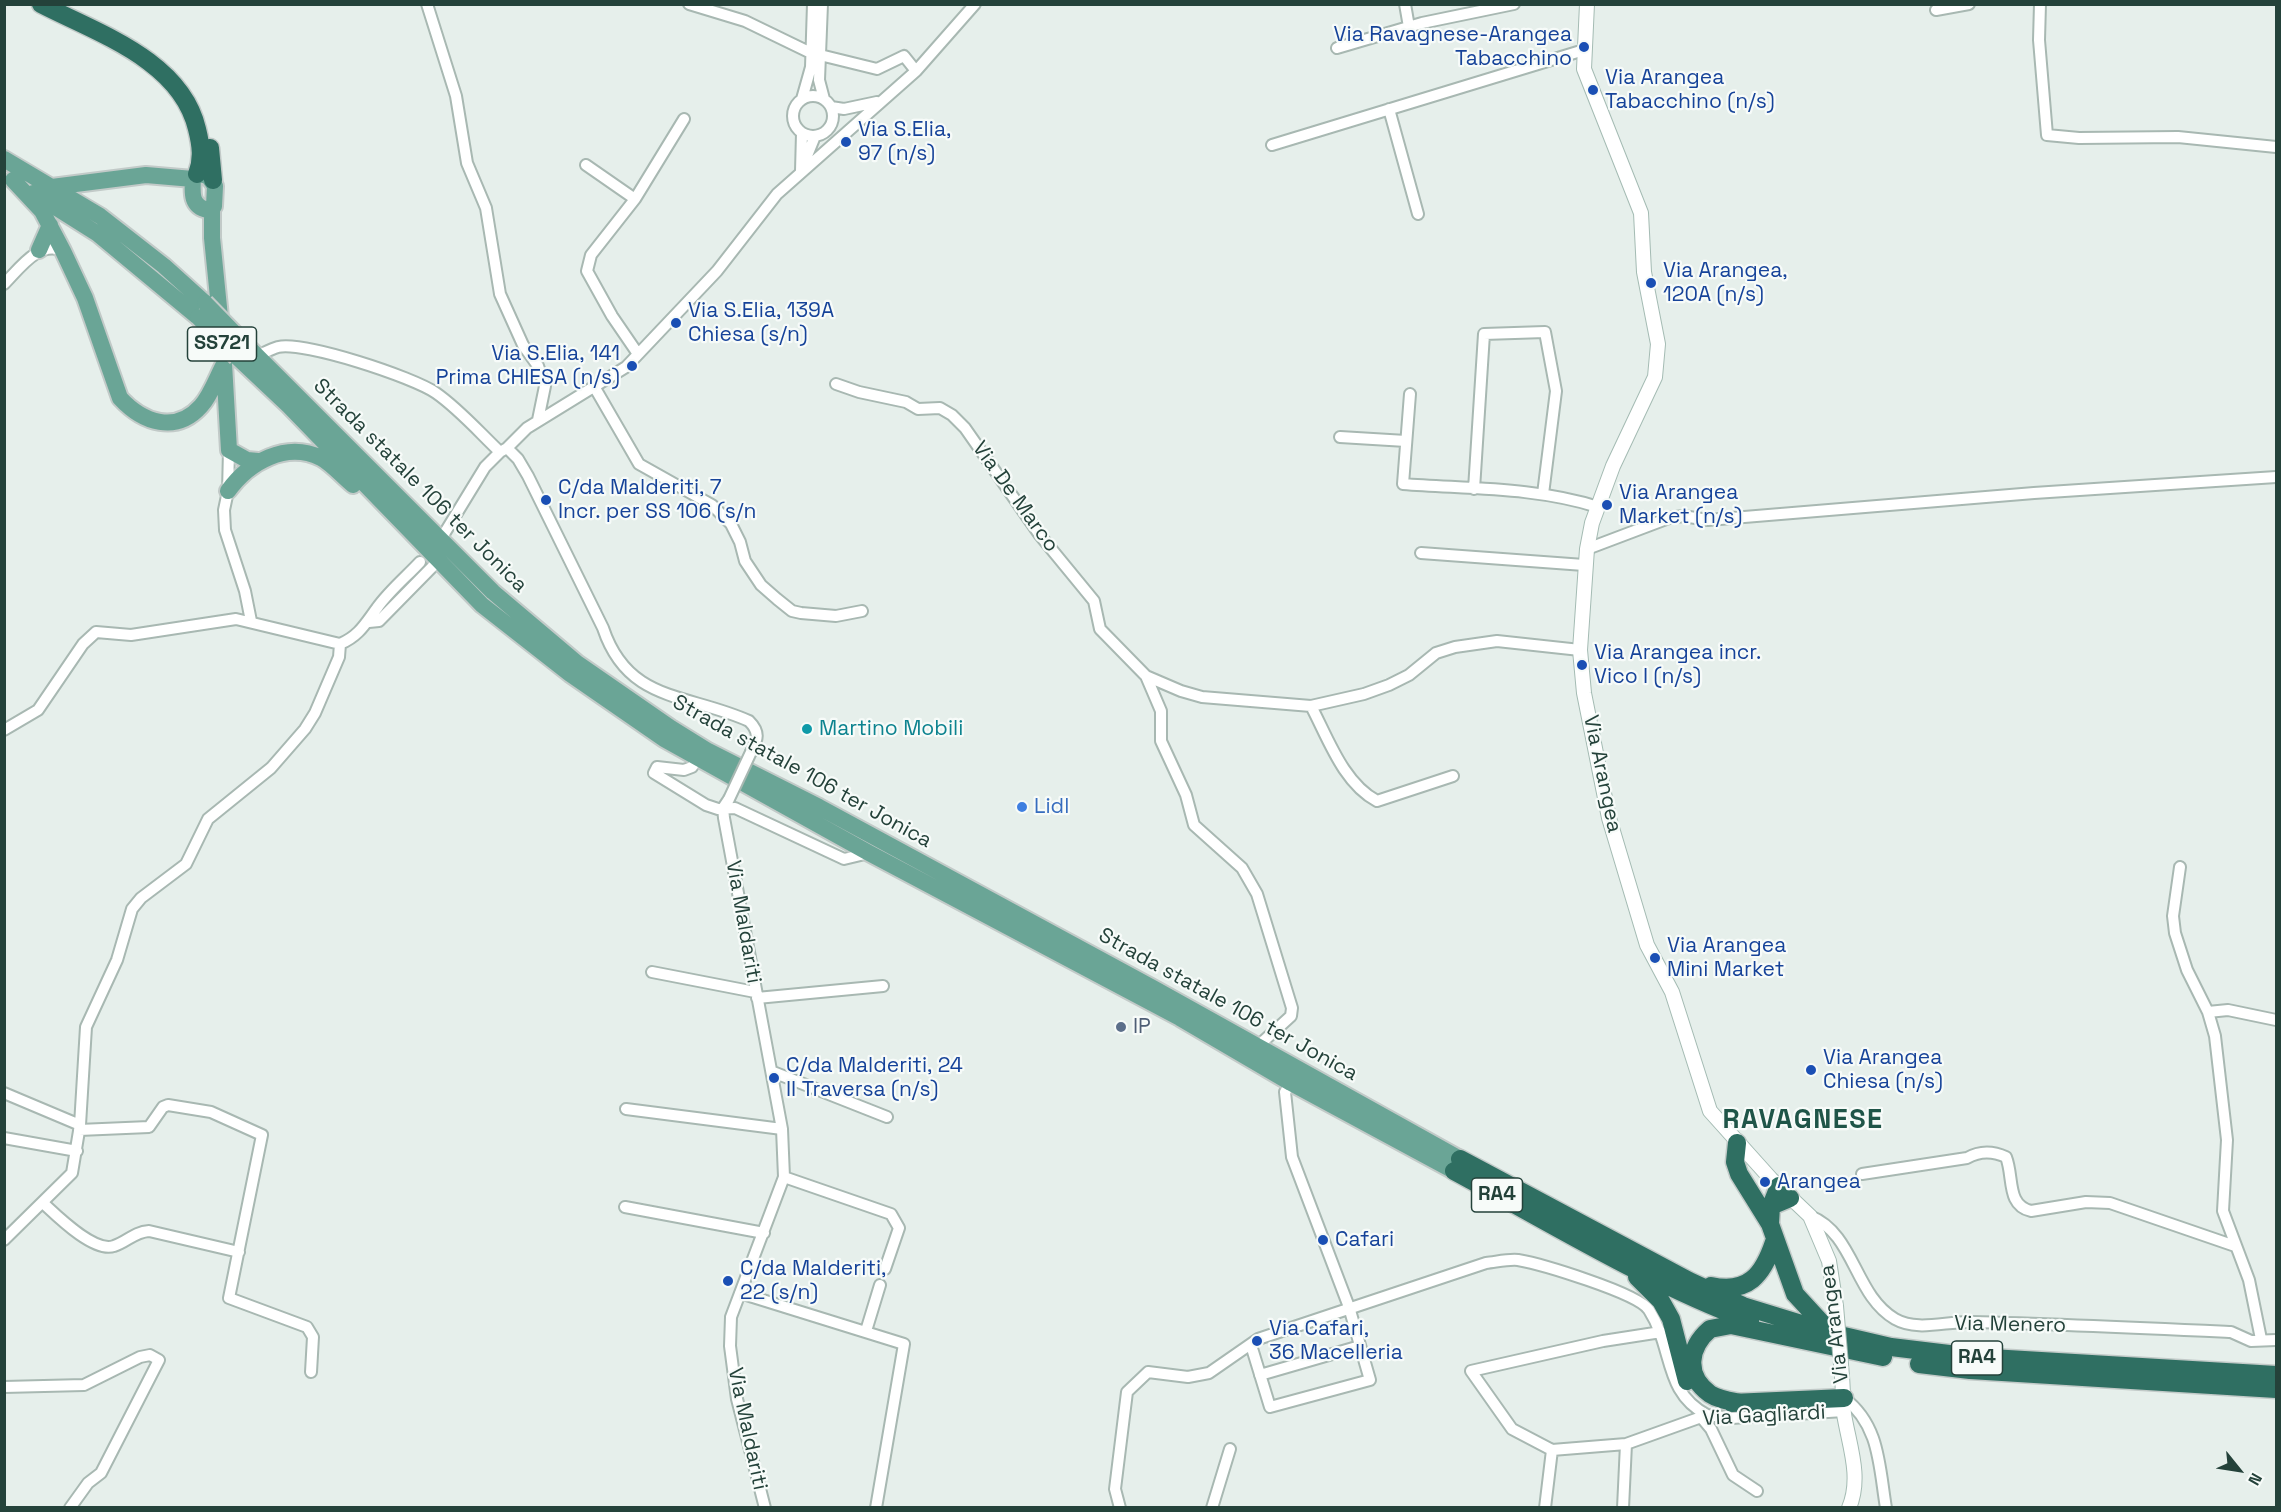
<!DOCTYPE html>
<html>
<head>
<meta charset="utf-8">
<style>
  body { margin:0 }
  #map { position:relative; width:2281px; height:1512px; overflow:hidden; background:#e6efeb; font-family:"Space Grotesk",sans-serif }
  canvas { display:block }
  .frame { position:absolute; inset:0; border:6px solid #24423a; pointer-events:none }
  .north { position:absolute; left:2209px; top:1440px; width:60px; height:60px; -webkit-text-stroke:4px #f7fbf9; paint-order:stroke; rotate:120deg; font-size:16px; font-weight:700; line-height:24px; text-align:center; color:#24423a }
  .north::after { content:''; display:block; margin:auto; width:21px; height:27px; background:#24423a; clip-path:polygon(50% 0,100% 100%,50% 72%,0 100%) }
</style>
</head>
<body>
<div id="map">
<canvas width="2281" height="1512"></canvas>
<div class="frame"></div>
<div class="north">N</div>
</div>
<script>
const g = document.querySelector('canvas').getContext('2d');
g.lineJoin = 'round';
function strokePath(path, color, width, dash) {
  g.strokeStyle = color;
  g.lineWidth = width;
  g.lineCap = dash ? 'butt' : 'round';
  g.setLineDash(dash || []);
  g.stroke(path);
}
function drawText(font, color, halo, rows, align = 'center') {
  g.font = font + ' "Space Grotesk",sans-serif';
  g.lineWidth = 4.5;
  g.setLineDash([]);
  g.textBaseline = 'middle';
  g.strokeStyle = halo;
  g.fillStyle = color;
  for (const [text, x, y, turn = 0] of rows) {
    g.save();
    g.translate(x, y);
    g.rotate((+turn || 0) * Math.PI / 180);
    g.textAlign = isNaN(turn) ? turn : align;
    if (halo) g.strokeText(text, 0, 0);
    g.fillText(text, 0, 0);
    g.restore();
  }
}
const street = new Path2D(`
  M 427,4 L 456,96 L 467,163 L 486,208 L 500,294 L 523,345 L 538,366 L 545,386 L 538,420
  M 689,4 L 745,21 L 811,53
  M 822,4 L 819,80 L 824,99
  M 1405,4 L 1409,27
  M 2040,4 L 2039,40 L 2047,135 L 2079,138 L 2178,137 L 2276,147
  M 1936,10 L 1969,4
  M 1337,48 L 1422,23 L 1514,4
  M 820,55 L 877,69 L 904,56 L 916,71
  M793 116a20 20 0 1 1 40 0a20 20 0 1 1-40 0Z
  M 802,99 L 811,67 L 813,4
  M 831,107 L 844,109 L 877,102
  M 1389,109 L 1418,214
  M 1272,145 L 1584,50
  M 804,163 L 815,136
  M 586,165 L 635,199
  M 801,171 L 802,133
  M 4,284 C 20,268 39,240 63,251
  M 638,354 L 612,316 L 587,271 L 591,255 L 635,199 L 684,119
  M 257,356 C 264,353 271,349 278,347 C 304,341 413,377 436,393 C 459,409 479,432 500,452
  M 836,384 L 859,392 L 906,402 L 918,409 L 940,408 L 952,415 L 965,428 L 1039,534 L 1094,601 L 1100,629 L 1146,676 L 1181,691 L 1202,697 L 1311,706 L 1364,694 L 1389,685 L 1409,675 L 1436,653 L 1455,647 L 1497,641 L 1580,650
  M 595,388 L 639,464 L 712,505 L 731,524 L 740,542 L 745,561 L 761,585 L 777,599 L 792,611 L 801,613 L 836,616 L 862,611
  M 1410,394 L 1403,484 C 1468,489 1536,487 1598,507
  M 1340,437 L 1406,441
  M 507,448 L 518,459 L 528,476 L 603,628 C 628,703 687,693 749,721 C 760,732 758,739 751,752
  M 229,450 L 228,491 L 224,510 L 225,530 L 245,591 L 251,621
  M 1474,489 L 1484,334 L 1545,332 L 1556,391 L 1543,494
  M 444,534 L 485,467 L 500,452 L 507,448 L 527,428 L 626,367 L 717,271 L 777,194 L 916,71 L 975,4
  M 1587,549 L 1669,518 L 1683,516 L 1708,520 L 2034,493 L 2276,477
  M 1421,553 L 1584,565
  M 369,622 L 379,621 L 438,561
  M 340,644 C 359,636 365,624 377,608 C 389,591 406,577 420,562
  M 1146,676 L 1161,711 L 1161,741 L 1186,795 L 1194,825 L 1242,868 L 1257,894 L 1292,1008 L 1291,1016 L 1257,1047
  M 1311,706 C 1328,738 1343,783 1377,801 L 1453,776
  M 4,730 L 38,710 L 83,644 L 96,632 L 131,635 L 236,619 L 340,644
  M 697,759 L 692,767 L 684,770 L 657,767 L 654,773 L 706,805 L 718,809 L 735,808 L 844,859 L 869,853
  M 729,799 L 723,808 L 724,818 L 782,1129 L 784,1177 L 731,1317 L 730,1346 L 737,1399 L 765,1508
  M 2180,867 L 2173,916 L 2175,933 L 2187,970 L 2208,1012 L 2215,1036 L 2227,1140 L 2223,1211 L 2249,1280 L 2261,1339
  M 652,972 L 755,992
  M 757,998 L 883,986
  M 2208,1012 L 2228,1010 L 2276,1020
  M 773,1072 L 887,1117
  M 4,1093 L 80,1125
  M 626,1109 L 782,1129
  M 79,1130 L 149,1127 L 163,1107 L 168,1105 L 211,1112 L 262,1135 L 229,1298 L 307,1327 L 313,1337 L 311,1372
  M 4,1138 L 77,1151
  M 1862,1174 L 1967,1158 C 1979,1151 1993,1151 2006,1157 C 2014,1177 2006,1205 2031,1211 L 2086,1202 L 2110,1203 L 2235,1246
  M 784,1177 L 891,1214 L 899,1228 L 885,1269
  M 43,1203 C 57,1216 94,1253 114,1246 C 127,1242 134,1232 149,1231 L 239,1252
  M 625,1207 L 764,1233
  M 1810,1216 C 1855,1234 1854,1295 1895,1319 C 1918,1332 1946,1321 1971,1322 C 2058,1324 2144,1328 2231,1332 L 2251,1341 L 2276,1340
  M 4,1240 L 72,1173 L 80,1125 L 86,1027 L 117,960 L 132,909 L 141,898 L 186,864 L 208,819 L 271,768 L 305,729 L 315,713 L 339,657 L 340,644
  M 740,1293 L 904,1344 L 876,1508
  M 866,1331 L 880,1285
  M 1661,1332 L 1603,1341 L 1471,1371 L 1512,1429 L 1552,1450 L 1626,1444 L 1707,1415 L 1732,1418 L 1844,1411
  M 1251,1345 L 1270,1407 L 1370,1380 L 1349,1307 L 1292,1157 L 1285,1092 L 1291,1083
  M 1260,1375 L 1360,1346
  M 4,1387 L 84,1385 L 140,1357 L 150,1355 L 159,1360 L 101,1473 L 88,1483 L 70,1508
  M 1844,1398 C 1880,1425 1879,1466 1886,1508
  M 1701,1417 L 1711,1429 L 1733,1475 L 1757,1491
  M 1120,1508 L 1115,1489 L 1127,1392 L 1148,1372 L 1188,1377 L 1209,1373 L 1258,1339 L 1486,1263 C 1496,1262 1508,1259 1518,1260 C 1541,1264 1638,1293 1649,1310 C 1674,1349 1663,1392 1707,1415
  M 1212,1508 L 1230,1449
  M 1545,1508 L 1552,1450
  M 1623,1508 L 1626,1444`);
const secondary = new Path2D(`
  M 1587,4 L 1584,69 L 1641,213 L 1644,272 L 1658,344 L 1655,377 L 1613,466 L 1592,523 L 1587,549 L 1580,650 L 1584,693 L 1609,818 L 1647,945 L 1672,992 L 1710,1111 L 1771,1179 L 1810,1216 L 1829,1261 L 1836,1306
  M 1842,1376 C 1843,1389 1843,1402 1844,1414 C 1849,1445 1862,1477 1849,1508`);
const primary = new Path2D(`
  M 4,159 L 100,216 L 164,266 L 205,303
  M 197,174 L 208,176 L 215,186 L 214,206 L 208,210 C 191,207 192,193 193,179 Z
  M 13,180 L 42,211 L 63,251 L 85,298 L 120,398 C 143,423 176,434 201,406 C 211,395 217,377 224,364
  M 52,187 L 146,175 L 193,179
  M 33,193 L 98,234 L 198,317
  M 212,208 L 212,238 L 221,327
  M 39,250 L 50,225
  M 246,345 L 493,592 L 577,663 L 671,728 L 708,751 L 819,807 L 1153,988 L 1460,1159
  M 237,357 L 289,406 L 482,605 L 570,674 L 664,739 L 869,853 L 1180,1018 L 1291,1083 L 1454,1171
  M 224,364 L 229,450 L 247,460 L 258,461
  M 228,491 C 249,462 286,441 321,458 C 332,464 343,477 353,485`);
const highway = new Path2D(`
  M 41,4 C 97,33 181,60 197,129 C 201,145 203,159 197,174
  M 210,148 L 213,180
  M 1737,1143 L 1735,1162 L 1739,1174 L 1770,1224 L 1795,1294 L 1830,1332
  M 1460,1159 L 1689,1281 L 1743,1306 L 1831,1333 L 1891,1347 L 1974,1357 L 2276,1375
  M 1454,1171 C 1551,1223 1646,1282 1750,1321
  M 1771,1206 L 1790,1198
  M 1770,1224 L 1771,1206 L 1779,1186
  M 1637,1277 L 1661,1301 L 1671,1319 L 1687,1381
  M 1711,1286 C 1748,1294 1763,1275 1774,1242
  M 1919,1364 L 1970,1370 L 2276,1389
  M 1732,1403 L 1844,1398
  M 1742,1403 C 1731,1401 1719,1400 1710,1394 C 1684,1375 1689,1347 1710,1329 L 1731,1325 L 1883,1357`);
strokePath(street, '#a8b8b2', 14);
strokePath(secondary, '#a4bbb3', 16);
strokePath(primary, '#c2cac8', 20);
strokePath(highway, '#c2cac8', 21);
strokePath(street, '#fff', 10);
strokePath(secondary, '#fff', 14);
strokePath(primary, '#6aa596', 16);
strokePath(highway, '#2f6f62', 18);
const streetBridge = new Path2D(`
  M 729,799 L 751,752`);
const secondaryBridge = new Path2D(`
  M 1836,1306 L 1842,1376`);
const primaryBridge = new Path2D(`
  M 205,303 L 246,345
  M 198,317 L 237,357`);
strokePath(streetBridge, '#a8b8b2', 14, []);
strokePath(secondaryBridge, '#a4bbb3', 16, []);
strokePath(primaryBridge, '#c2cac8', 20, []);
strokePath(streetBridge, '#fff', 10);
strokePath(secondaryBridge, '#fff', 14);
strokePath(primaryBridge, '#6aa596', 16);
for (const [x, y, r, color] of [
  [1584,47,6,"#1a4fb4"],
  [1593,90,6,"#1a4fb4"],
  [846,142,6,"#1a4fb4"],
  [1651,283,6,"#1a4fb4"],
  [676,323,6,"#1a4fb4"],
  [632,366,6,"#1a4fb4"],
  [546,500,6,"#1a4fb4"],
  [1607,505,6,"#1a4fb4"],
  [1582,665,6,"#1a4fb4"],
  [807,729,6,"#0f9aa8"],
  [1022,807,6,"#3f7fe0"],
  [1655,958,6,"#1a4fb4"],
  [1121,1027,6,"#5c6f8a"],
  [1811,1070,6,"#1a4fb4"],
  [774,1078,6,"#1a4fb4"],
  [1765,1182,6,"#1a4fb4"],
  [1323,1240,6,"#1a4fb4"],
  [728,1281,6,"#1a4fb4"],
  [1257,1341,6,"#1a4fb4"]
]) {
  const dot = new Path2D();
  dot.arc(x, y, r, 0, 2 * Math.PI);
  g.fillStyle = color;
  g.fill(dot);
  strokePath(dot, '#f7fbf9', 2);
}
for (const [x, y, w] of [
  [222,344,69],
  [1497,1195,51],
  [1977,1358,51]
]) {
  const box = new Path2D();
  box.roundRect(x - w / 2, y - 17, w, 34, 4.5);
  g.fillStyle = '#f7fbf9';
  g.fill(box);
  strokePath(box, '#24423a', 1.5);
}
drawText('bold 20px', '#24423a', null, [
  ["SS721",222,344],
  ["RA4",1497,1195],
  ["RA4",1977,1358]
]);
drawText('21px', '#164399', '#f7fbf9', [
  ["Via Ravagnese-Arangea",1572,35,"right"],
  ["Tabacchino",1572,59,"right"],
  ["Via Arangea",1605,78],
  ["Tabacchino (n/s)",1605,102],
  ["Via S.Elia,",858,130],
  ["97 (n/s)",858,154],
  ["Via Arangea,",1663,271],
  ["120A (n/s)",1663,295],
  ["Via S.Elia, 139A",688,311],
  ["Chiesa (s/n)",688,335],
  ["Via S.Elia, 141",620,354,"right"],
  ["Prima CHIESA (n/s)",620,378,"right"],
  ["C/da Malderiti, 7",558,488],
  ["Incr. per SS 106 (s/n",558,512],
  ["Via Arangea",1619,493],
  ["Market (n/s)",1619,517],
  ["Via Arangea incr.",1594,653],
  ["Vico I (n/s)",1594,677],
  ["Via Arangea",1667,946],
  ["Mini Market",1667,970],
  ["Via Arangea",1823,1058],
  ["Chiesa (n/s)",1823,1082],
  ["C/da Malderiti, 24",786,1066],
  ["II Traversa (n/s)",786,1090],
  ["Arangea",1777,1182],
  ["Cafari",1335,1240],
  ["C/da Malderiti,",740,1269],
  ["22 (s/n)",740,1293],
  ["Via Cafari,",1269,1329],
  ["36 Macelleria",1269,1353]
], 'left');
drawText('21px', '#24423a', '#f7fbf9', [
  ["Strada statale 106 ter Jonica",420,486,45],
  ["Via De Marco",1015,497,54],
  ["Strada statale 106 ter Jonica",802,772,29],
  ["Via Arangea",1602,774,78],
  ["Via Maldariti",743,922,80],
  ["Strada statale 106 ter Jonica",1228,1005,29],
  ["Via Arangea",1835,1324,-97],
  ["Via Menero",2010,1325,1],
  ["Via Gagliardi",1764,1416,-3],
  ["Via Maldariti",747,1429,78]
]);
drawText('21px', '#0d838f', '#f7fbf9', [
  ["Martino Mobili",819,729]
], 'left');
drawText('21px', '#366cbe', '#f7fbf9', [
  ["Lidl",1034,807]
], 'left');
drawText('21px', '#4e5e75', '#f7fbf9', [
  ["IP",1133,1027]
], 'left');
g.letterSpacing = '1.5px';
drawText('bold 27px', '#1f5548', '#f7fbf9', [
  ["RAVAGNESE",1803,1121]
]);
g.letterSpacing = '0px';
</script>
</body>
</html>
